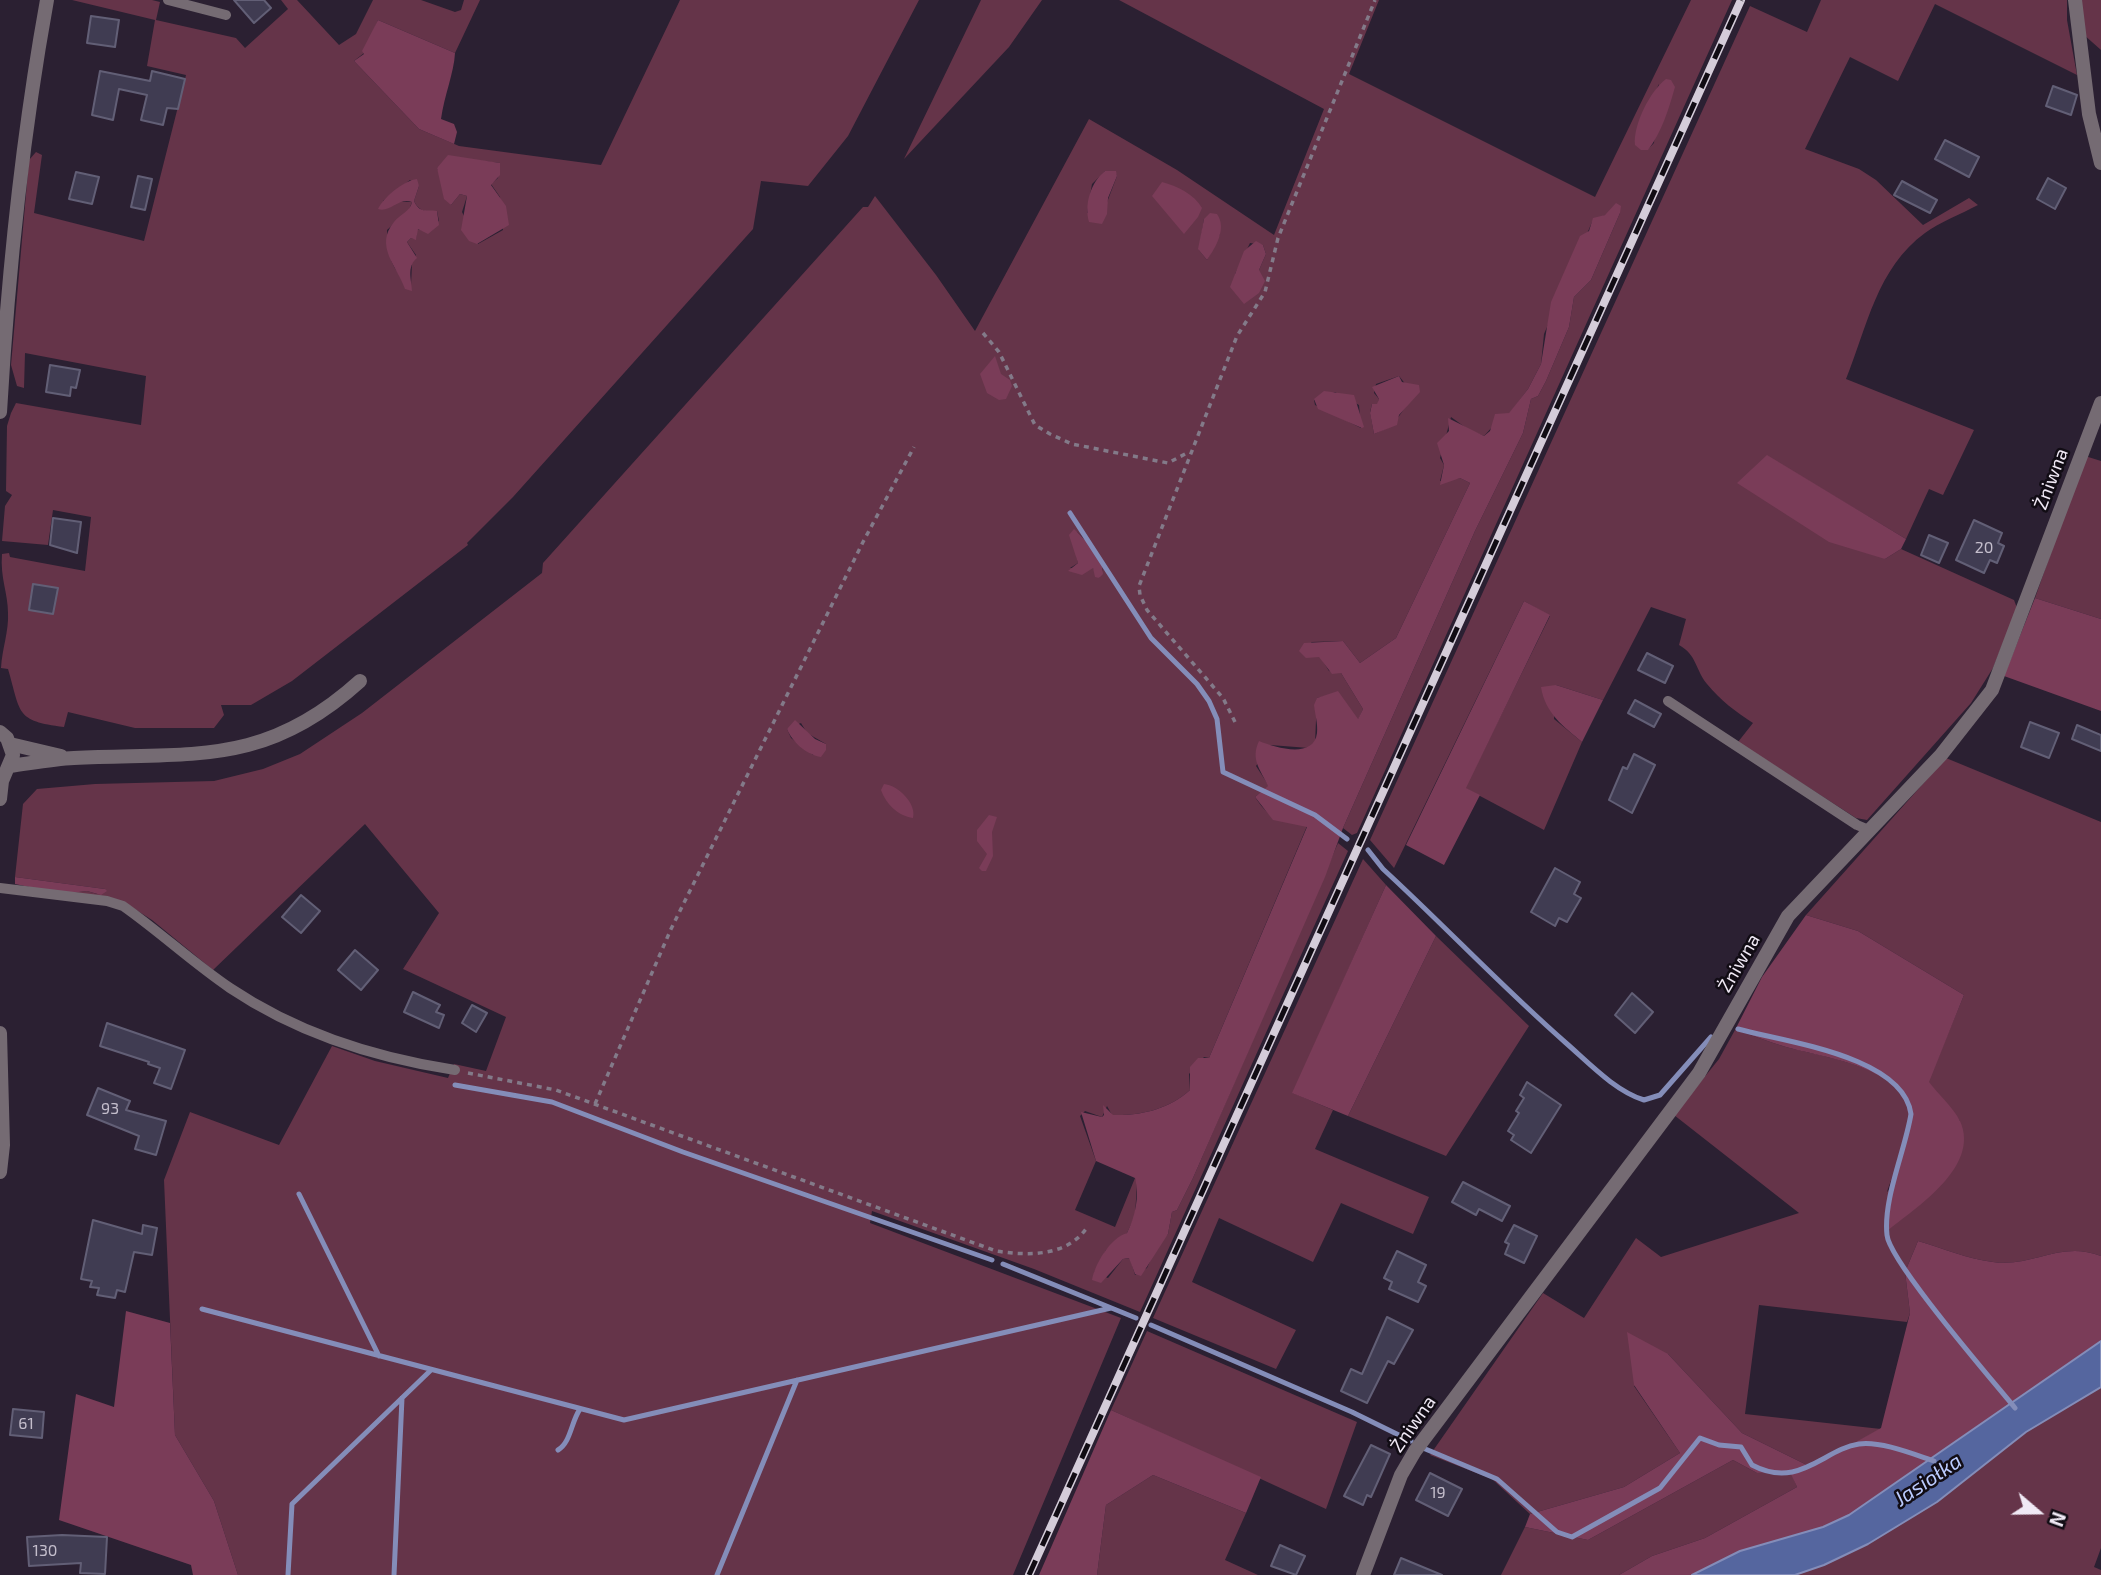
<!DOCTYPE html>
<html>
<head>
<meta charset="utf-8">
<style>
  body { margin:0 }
  #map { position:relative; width:2101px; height:1575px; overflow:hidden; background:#2b2032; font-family:"Exo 2",sans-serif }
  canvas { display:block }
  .north { position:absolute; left:2003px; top:1477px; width:70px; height:70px; -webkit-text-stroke:5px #110c14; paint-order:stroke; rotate:110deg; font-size:19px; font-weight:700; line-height:28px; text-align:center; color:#f0e9f5 }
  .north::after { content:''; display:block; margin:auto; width:24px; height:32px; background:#f0e9f5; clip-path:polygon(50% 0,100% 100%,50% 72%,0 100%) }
</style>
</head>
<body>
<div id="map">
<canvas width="2101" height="1575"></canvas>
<div class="north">N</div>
</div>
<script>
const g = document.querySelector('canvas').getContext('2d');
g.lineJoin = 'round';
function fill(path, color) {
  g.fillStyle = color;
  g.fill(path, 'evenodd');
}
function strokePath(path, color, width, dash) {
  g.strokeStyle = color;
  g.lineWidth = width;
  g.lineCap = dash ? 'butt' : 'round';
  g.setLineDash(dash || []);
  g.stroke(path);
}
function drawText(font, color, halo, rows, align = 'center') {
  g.font = font + ' "Exo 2",sans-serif';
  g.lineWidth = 5;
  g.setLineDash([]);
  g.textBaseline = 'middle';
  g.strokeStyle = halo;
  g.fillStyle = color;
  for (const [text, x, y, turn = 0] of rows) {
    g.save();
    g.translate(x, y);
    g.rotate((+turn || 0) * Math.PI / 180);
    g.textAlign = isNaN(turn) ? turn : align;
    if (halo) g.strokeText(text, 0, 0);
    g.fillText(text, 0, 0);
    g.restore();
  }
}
fill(new Path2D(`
  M 72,0 L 152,0 L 160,2 L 156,20 L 236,38 L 245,48 L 288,9 L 281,0 L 297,0 L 339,45 L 356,34 L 373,0 L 421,0 L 455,12 L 461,10 L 464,0 L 480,0 L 455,53 L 378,20 L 364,53 L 354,61 L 419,129 L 459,146 L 601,165 L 680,0 L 919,0 L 848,136 L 808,186 L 761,181 L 753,229 L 513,497 L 467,543 L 468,545 L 292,681 L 251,705 L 221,705 L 224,715 L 214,728 L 135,728 L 68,712 L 64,727 C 15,721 21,713 8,669 L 1,668 C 2,649 9,631 8,613 C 8,593 0,578 2,554 L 9,553 L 10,557 L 85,571 L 91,517 L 53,510 L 48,545 L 2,541 L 5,506 L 12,495 L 6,491 L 7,426 L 11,413 L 16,403 L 141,425 L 146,376 L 25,353 L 24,388 L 17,386 L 11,365 L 29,160 L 36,152 L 42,155 L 34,213 L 144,241 L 186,75 L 147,66 L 155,20 ZM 455,158 L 500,163 L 498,178 L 491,184 L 500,197 L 503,230 L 478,244 L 462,212 L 467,196 L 460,194 L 451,205 L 437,168 ZM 410,180 L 419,186 L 414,201 C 419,211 426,213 437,211 L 439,221 L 425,231 L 417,229 L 416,239 L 411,238 L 407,242 L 416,255 L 412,263 L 411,285 C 390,269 388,255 387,230 L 409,210 L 412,202 L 383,201 Z
  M 981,0 L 1042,0 L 1009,47 L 904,159 Z
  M 1119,0 L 1379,0 L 1349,74 L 1595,197 L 1691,0 L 1732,0 L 1357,833 L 1352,835 L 1343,828 L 1475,531 L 1523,433 L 1531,399 L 1538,396 L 1546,381 L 1569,327 L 1574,297 L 1591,280 L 1620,213 L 1605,215 L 1592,222 L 1544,334 L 1541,364 L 1528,389 L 1509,414 L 1502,416 L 1484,436 L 1469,430 L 1451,417 L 1440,458 L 1444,465 L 1440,481 L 1460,478 L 1470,483 L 1396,638 L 1360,663 L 1343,641 L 1311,642 L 1329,671 L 1341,673 L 1363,709 L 1358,720 L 1332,695 L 1317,698 L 1315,743 L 1309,748 L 1270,745 L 1256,766 L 1269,786 L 1255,797 C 1272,823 1281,818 1307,826 L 1209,1058 L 1204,1057 L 1189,1074 L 1190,1090 C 1169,1109 1141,1116 1112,1115 L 1107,1106 L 1102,1117 L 1085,1111 L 1080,1116 L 1096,1161 L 1075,1210 L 1115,1227 L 1135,1178 L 1137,1183 L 1135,1216 L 1127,1233 L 1106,1250 L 1094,1273 L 1108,1278 L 1123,1259 L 1130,1258 L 1135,1275 L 1147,1268 L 1157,1246 L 1168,1234 L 1172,1212 L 1177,1210 L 1193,1178 L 1338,843 L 1348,851 L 1140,1312 L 1034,1269 L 872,1211 L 870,1223 L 1121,1318 L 1013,1575 L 238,1575 L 214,1501 L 175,1435 L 164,1180 L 190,1112 L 279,1145 L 332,1046 L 375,1061 L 448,1078 L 454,1064 L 486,1071 L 506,1017 L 403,969 L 439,913 L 365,824 L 213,970 L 152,920 L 130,906 L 63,894 L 87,891 L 97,894 L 105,889 L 15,877 L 23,804 L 37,789 L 95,784 L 214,781 L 263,769 L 300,754 L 362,713 L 542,573 L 543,563 L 863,207 L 868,207 L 875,196 L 936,275 L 975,331 L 1089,119 L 1177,170 L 1274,235 L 1324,109 ZM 1659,84 L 1654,143 L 1648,149 L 1642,150 L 1641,120 ZM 1105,171 L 1115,171 L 1117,176 L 1106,205 L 1087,213 L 1092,184 ZM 1204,219 L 1220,234 L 1207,260 L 1199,250 ZM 1250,243 L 1263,245 L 1266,254 L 1259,270 L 1235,274 ZM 1399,376 L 1414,395 L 1392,426 L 1374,434 L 1370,412 L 1372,404 L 1378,404 L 1379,399 L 1374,393 L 1376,384 ZM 1335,392 L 1359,405 L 1361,428 L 1315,405 L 1314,400 ZM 1077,532 L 1088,541 L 1092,552 L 1097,555 L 1103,570 L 1099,578 L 1093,568 L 1070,568 L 1078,563 L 1073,541 ZM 801,723 L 807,733 L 826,744 L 813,755 L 791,738 L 787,729 Z
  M 1821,0 L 2067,0 L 2067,20 L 2077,75 L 1935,4 L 1898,81 L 1850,57 L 1805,149 L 1859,169 L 1876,180 L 1923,225 L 1969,198 L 1978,205 C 1961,214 1940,222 1925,233 C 1877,268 1867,327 1846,379 L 1974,430 L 1943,495 L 1929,489 L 1906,539 L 1767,456 L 1885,559 L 1901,549 L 2014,600 L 2017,608 L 1993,668 L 1971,703 L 1867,820 L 1856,818 L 1738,742 L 1753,723 C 1736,712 1720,700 1707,684 C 1695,669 1697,655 1679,645 L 1686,619 L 1651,607 L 1603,700 L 1556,685 L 1554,719 L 1582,742 L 1544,830 L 1465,788 L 1550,616 L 1524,601 L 1394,868 L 1370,840 L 1750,6 L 1807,32 Z
  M 2080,0 L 2101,0 L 2101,50 L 2083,34 Z
  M 2085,456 L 2101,461 L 2101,619 L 2035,598 Z
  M 1946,758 L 2101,822 L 2101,1256 C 2060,1240 2032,1268 1993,1262 C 1968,1259 1942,1248 1918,1241 L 1905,1272 L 1910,1313 L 1907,1322 L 1759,1305 L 1745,1414 L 1881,1429 L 1811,1467 L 1742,1433 L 1668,1354 L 1634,1386 L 1680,1453 L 1624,1487 L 1530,1514 L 1492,1479 L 1430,1455 L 1543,1293 L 1584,1318 L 1636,1238 L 1661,1257 L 1799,1213 L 1674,1115 L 1719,1059 L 1735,1030 C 1752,1035 1769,1042 1786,1047 C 1818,1056 1903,1067 1909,1110 C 1912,1131 1894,1171 1887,1192 L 1960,1121 L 1928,1082 L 1964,995 L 1858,931 L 1806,915 Z
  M 1363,859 L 1386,885 L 1293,1093 L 1333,1110 L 1315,1149 L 1429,1197 L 1413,1234 L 1341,1203 L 1313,1262 L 1219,1218 L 1192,1282 L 1296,1330 L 1276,1369 L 1153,1318 Z
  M 1436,936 L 1529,1026 L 1446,1156 L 1348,1116 Z
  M 1147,1331 L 1357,1422 L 1326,1509 L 1111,1410 Z
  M 2101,1387 L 2101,1548 L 2094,1567 L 2101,1570 L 2101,1575 L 1795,1575 L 1868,1544 L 1937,1502 L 2026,1432 Z
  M 1733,1460 L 1757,1473 L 1791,1472 L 1797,1487 L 1705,1538 L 1652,1556 L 1619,1575 L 1501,1575 L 1525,1527 L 1588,1540 Z
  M 1153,1475 L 1246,1513 L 1225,1560 L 1258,1575 L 1097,1575 L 1106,1505 Z`), '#653449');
fill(new Path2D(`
  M 378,20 L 455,53 C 454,73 444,96 441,119 L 454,124 L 457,132 L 454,144 L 419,129 L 354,61 L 364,54 L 362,51 Z
  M 1666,79 L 1671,80 L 1675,87 C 1669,108 1662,132 1648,150 L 1641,150 L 1635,145 C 1633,125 1650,91 1666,79 Z
  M 448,155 L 500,163 L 500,175 L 491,185 L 506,206 L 509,225 L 477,244 L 469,241 L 461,230 L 467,196 L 460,194 L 451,205 L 444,199 L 437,168 Z
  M 1105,171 L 1116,171 L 1117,176 L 1108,198 L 1107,214 L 1102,224 L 1089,222 C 1084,204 1091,182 1105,171 Z
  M 417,179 L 419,186 L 414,201 C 420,214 426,209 437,211 L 439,225 L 428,234 L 418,229 L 416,240 L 411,238 L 407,242 L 417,258 C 406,267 412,281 412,291 L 405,289 C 397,266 374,246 394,222 C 400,214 410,212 412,202 C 399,197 390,213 378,209 C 384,197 403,181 417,179 Z
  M 1162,182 C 1177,186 1194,194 1202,208 L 1198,217 L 1184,234 L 1152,196 Z
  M 1616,203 L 1621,206 L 1620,213 L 1591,280 L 1574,297 L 1569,327 L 1546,381 L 1538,396 L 1531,399 L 1523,433 L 1475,531 L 1343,828 L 1325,877 L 1193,1178 L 1177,1210 L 1172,1212 L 1168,1234 L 1141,1276 L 1135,1274 L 1129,1258 L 1123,1259 L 1101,1283 L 1092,1280 C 1095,1264 1110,1238 1127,1233 C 1135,1217 1140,1196 1135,1178 L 1096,1161 L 1081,1112 L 1102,1117 L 1104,1115 L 1103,1105 L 1113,1115 C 1141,1116 1169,1109 1190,1090 L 1190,1067 L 1198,1058 L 1209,1058 L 1307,827 L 1273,820 L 1255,797 L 1268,786 C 1261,770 1250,760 1259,741 C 1276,748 1314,759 1317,733 C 1318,724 1315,714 1314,705 L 1317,698 L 1338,691 L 1358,719 L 1363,709 L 1341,673 L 1332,674 L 1319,657 L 1306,658 L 1299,651 L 1304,643 L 1343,641 L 1360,663 L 1396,638 L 1470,483 L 1460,478 L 1440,485 L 1444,465 L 1437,443 L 1449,431 L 1448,418 L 1484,436 L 1490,431 L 1495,414 L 1509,413 L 1528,389 L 1541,364 L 1551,302 L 1580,236 L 1589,231 L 1593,218 L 1605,215 Z
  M 1210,213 L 1217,214 C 1227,228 1216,247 1207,260 L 1198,249 L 1204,219 Z
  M 1256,241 L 1263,245 L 1266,254 L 1259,270 L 1265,281 L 1259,293 L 1244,304 L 1230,287 L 1244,251 Z
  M 995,356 L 1001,374 L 1010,380 L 1012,386 L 1006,399 L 999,400 L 987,393 L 980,374 Z
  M 1399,376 L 1402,382 L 1419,385 L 1420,392 L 1399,415 L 1397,425 L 1374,434 L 1370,413 L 1372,404 L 1377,404 L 1379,399 L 1372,387 Z
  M 1324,391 L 1354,395 L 1364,427 L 1362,428 L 1318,409 L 1314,399 Z
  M 1767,455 L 1906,539 L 1901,549 L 1885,559 L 1829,542 L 1737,483 Z
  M 1074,529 C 1086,541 1103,555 1103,574 L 1099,578 L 1095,577 L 1093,568 L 1082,575 L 1068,571 L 1078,563 L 1069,535 Z
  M 2035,598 L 2101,619 L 2101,711 L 2004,676 Z
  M 1524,601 L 1550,615 L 1466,788 L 1480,795 L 1444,865 L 1406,845 Z
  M 1556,685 L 1603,700 L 1582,742 C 1563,726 1545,713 1541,687 Z
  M 795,720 L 815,739 L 826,744 L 826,750 L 821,757 C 807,755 792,742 787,729 Z
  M 884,784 C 898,785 917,804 913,818 C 898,816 886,804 881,790 Z
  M 989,815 L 997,817 L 992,832 L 993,856 L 986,871 L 982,871 L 979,868 L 987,854 L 977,841 L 977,830 Z
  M 15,877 L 105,889 L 107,891 L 101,895 L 87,891 L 63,894 L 15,884 Z
  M 1386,885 L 1436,936 L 1348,1116 L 1292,1093 Z
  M 1806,915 L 1858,931 L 1964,995 L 1929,1082 C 1938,1094 1953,1107 1960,1121 C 1981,1167 1915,1208 1886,1232 C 1881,1195 1899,1163 1907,1127 C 1921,1069 1824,1058 1786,1047 C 1769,1042 1752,1035 1735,1030 L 1762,977 Z
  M 1918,1241 C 1942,1248 1968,1259 1993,1262 C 2032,1268 2060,1240 2101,1256 L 2101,1341 L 1849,1515 L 1823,1527 L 1740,1551 L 1692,1575 L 1619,1575 L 1652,1556 L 1705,1538 L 1797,1487 L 1790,1472 L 1757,1473 L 1733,1460 L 1588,1540 L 1525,1527 L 1530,1514 L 1624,1487 L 1680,1453 L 1634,1385 L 1627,1332 L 1668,1354 L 1742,1433 L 1811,1467 L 1881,1428 L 1910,1313 L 1905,1272 Z
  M 126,1311 L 170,1323 L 175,1435 L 214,1501 L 238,1575 L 193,1575 L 191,1565 L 59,1520 L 76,1394 L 114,1407 Z
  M 1111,1410 L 1261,1477 L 1246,1513 L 1153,1475 L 1106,1505 L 1097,1575 L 1039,1575 Z`), '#7a3c58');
const water = new Path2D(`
  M 2101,1341 L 2101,1387 L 2026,1432 L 1937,1502 L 1868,1544 L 1824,1565 L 1795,1575 L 1692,1575 L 1740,1551 L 1823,1527 L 1849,1515 Z`);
fill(water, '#55669f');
strokePath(water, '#848db9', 2);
strokePath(new Path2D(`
  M 1070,513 L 1151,638 L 1197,684 L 1209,701 L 1217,719 L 1223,772 L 1315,815 L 1347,839
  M 1368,850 L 1383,869 C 1445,926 1503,988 1566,1043 C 1589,1063 1615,1091 1644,1100 L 1660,1095 L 1711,1037
  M 1738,1029 C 1785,1042 1903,1056 1911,1114 C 1905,1151 1883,1199 1887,1235 C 1889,1261 1993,1381 2015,1408
  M 455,1085 L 552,1102 L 683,1152 L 992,1260
  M 299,1194 L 379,1356
  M 1003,1264 L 1136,1318
  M 202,1309 L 624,1420 L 1111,1308
  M 1151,1325 L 1352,1412 L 1411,1441
  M 1423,1448 L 1497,1479 L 1557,1532 L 1572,1537 L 1660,1488 L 1700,1438 L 1719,1445 L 1741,1447 L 1752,1465 C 1799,1490 1824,1449 1859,1444 C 1881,1441 1913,1454 1934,1461
  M 558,1450 C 571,1442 571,1422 580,1409
  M 288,1575 L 292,1504 L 431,1370
  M 394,1575 L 402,1398
  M 717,1575 L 797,1380`), '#848db9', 5);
const building = new Path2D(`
  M 234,0 L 264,0 L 271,8 L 254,23 Z
  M 91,16 L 119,20 L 115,47 L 87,43 Z
  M 100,71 L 150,81 L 152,71 L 185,79 L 178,109 L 167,108 L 163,125 L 141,120 L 147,95 L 119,89 L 113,120 L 92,115 Z
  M 2053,86 L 2077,95 L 2071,115 L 2046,106 Z
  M 1945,140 L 1979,157 L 1969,177 L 1935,159 Z
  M 76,172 L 99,177 L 92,204 L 69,199 Z
  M 138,176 L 152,179 L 145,210 L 131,207 Z
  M 2048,178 L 2066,188 L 2055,209 L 2037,199 Z
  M 1902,181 L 1937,200 L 1930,213 L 1894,195 Z
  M 50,365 L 80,370 L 76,388 L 71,387 L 70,396 L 46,392 Z
  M 53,518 L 81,522 L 77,553 L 50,545 Z
  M 1974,520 L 2002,533 L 1998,543 L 2004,546 L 1997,563 L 1990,560 L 1984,573 L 1956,560 Z
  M 1929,535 L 1948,543 L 1939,563 L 1921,555 Z
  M 33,584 L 58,588 L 53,614 L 29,610 Z
  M 1647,653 L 1673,666 L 1665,683 L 1638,670 Z
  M 1635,700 L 1661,714 L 1654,727 L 1628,713 Z
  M 2030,722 L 2059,733 L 2049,758 L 2021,747 Z
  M 2077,725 L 2101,735 L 2101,751 L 2072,739 Z
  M 1634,754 L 1655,765 L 1632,813 L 1609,800 L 1623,767 L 1627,769 Z
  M 1555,868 L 1580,882 L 1574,894 L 1581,898 L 1567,922 L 1559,918 L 1555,926 L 1531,912 Z
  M 301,895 L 320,911 L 301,933 L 282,917 Z
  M 355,950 L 378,970 L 361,990 L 338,970 Z
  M 413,992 L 440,1005 L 436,1012 L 444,1015 L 439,1028 L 404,1012 Z
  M 1632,993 L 1653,1012 L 1635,1033 L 1615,1015 Z
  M 472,1005 L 487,1013 L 476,1032 L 462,1023 Z
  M 107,1023 L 185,1050 L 171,1089 L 154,1083 L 160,1068 L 148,1064 L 149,1062 L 100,1046 Z
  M 1527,1082 L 1561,1105 L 1531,1153 L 1511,1140 L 1514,1135 L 1508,1131 L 1519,1113 L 1516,1111 L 1524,1098 L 1520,1095 Z
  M 98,1088 L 130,1101 L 126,1110 L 166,1121 L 156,1155 L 135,1149 L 139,1136 L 87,1115 Z
  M 1463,1182 L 1510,1206 L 1502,1221 L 1479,1209 L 1476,1215 L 1452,1202 Z
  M 93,1220 L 142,1234 L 143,1225 L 157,1228 L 152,1255 L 134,1252 L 125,1292 L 117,1290 L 115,1298 L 97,1295 L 99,1288 L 90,1287 L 92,1281 L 81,1279 Z
  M 1514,1225 L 1537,1236 L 1524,1263 L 1505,1254 L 1509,1244 L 1505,1242 Z
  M 1397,1251 L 1426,1265 L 1418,1282 L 1426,1286 L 1418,1302 L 1389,1289 L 1392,1282 L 1384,1278 Z
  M 1387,1317 L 1413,1330 L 1394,1364 L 1388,1361 L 1367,1403 L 1341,1391 L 1351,1369 L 1362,1374 Z
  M 13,1409 L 44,1412 L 42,1438 L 10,1435 Z
  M 1371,1445 L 1390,1454 L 1371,1497 L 1367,1495 L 1363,1505 L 1344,1496 Z
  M 1430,1473 L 1462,1489 L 1448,1516 L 1416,1500 Z
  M 62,1535 L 107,1537 L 105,1574 L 80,1573 L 81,1563 L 29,1566 L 27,1537 Z
  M 1280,1545 L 1305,1556 L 1296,1575 L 1271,1566 Z
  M 1401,1558 L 1442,1575 L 1394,1575 Z`);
fill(building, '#403c52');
strokePath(building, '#625f76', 2);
strokePath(new Path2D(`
  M 983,333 L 999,352 L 1035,425 L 1050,434 L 1072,444 L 1168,463 L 1187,453
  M 1235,722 L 1223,698 L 1147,610 L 1140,595 L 1139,586 L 1237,336 L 1265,292 L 1278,238 L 1375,0
  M 468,1073 L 556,1090 L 996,1251 C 1028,1256 1068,1257 1088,1226
  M 595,1104 L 671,929 L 863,542 L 914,447`), '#837a89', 3.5, [5, 5]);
strokePath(new Path2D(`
  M 168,0 L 226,15
  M 1668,701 L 1857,825 L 1869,830
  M 0,888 L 107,901 L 123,906 C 160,932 193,963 230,988 C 297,1033 376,1058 455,1070`), '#756b73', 10);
strokePath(new Path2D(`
  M 2075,0 L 2089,114 L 2101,163
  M 1363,1575 L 1401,1475 L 1415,1451 L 1699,1073 L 1788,916 L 1941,755 L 1992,690 L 2101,403`), '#756b73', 14);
strokePath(new Path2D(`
  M 0,412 C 8,273 22,138 47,0
  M 0,732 L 7,738 L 13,755 L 2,781 L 0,799
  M 10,744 L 61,756
  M 10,766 C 32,763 53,759 74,758 C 192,752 264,768 360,681
  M 0,1033 L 3,1145 L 0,1172`), '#756b73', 14);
const rail = new Path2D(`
  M 1029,1575 L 1741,0`);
strokePath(rail, '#d4ccd9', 8);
strokePath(rail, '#110c14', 5, [16]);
drawText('16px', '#c4becc', null, [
  ["20",1984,548],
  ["93",110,1109],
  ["61",26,1424],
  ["19",1438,1493],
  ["130",45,1551]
]);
drawText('19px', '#f0e9f5', '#110c14', [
  ["Żniwna",2051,479,-69],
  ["Żniwna",1739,963,-60],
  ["Żniwna",1413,1424,-55]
]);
drawText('italic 21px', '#bbcbfe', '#110c14', [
  ["Jasiołka",1928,1480,-34]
]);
</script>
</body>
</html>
